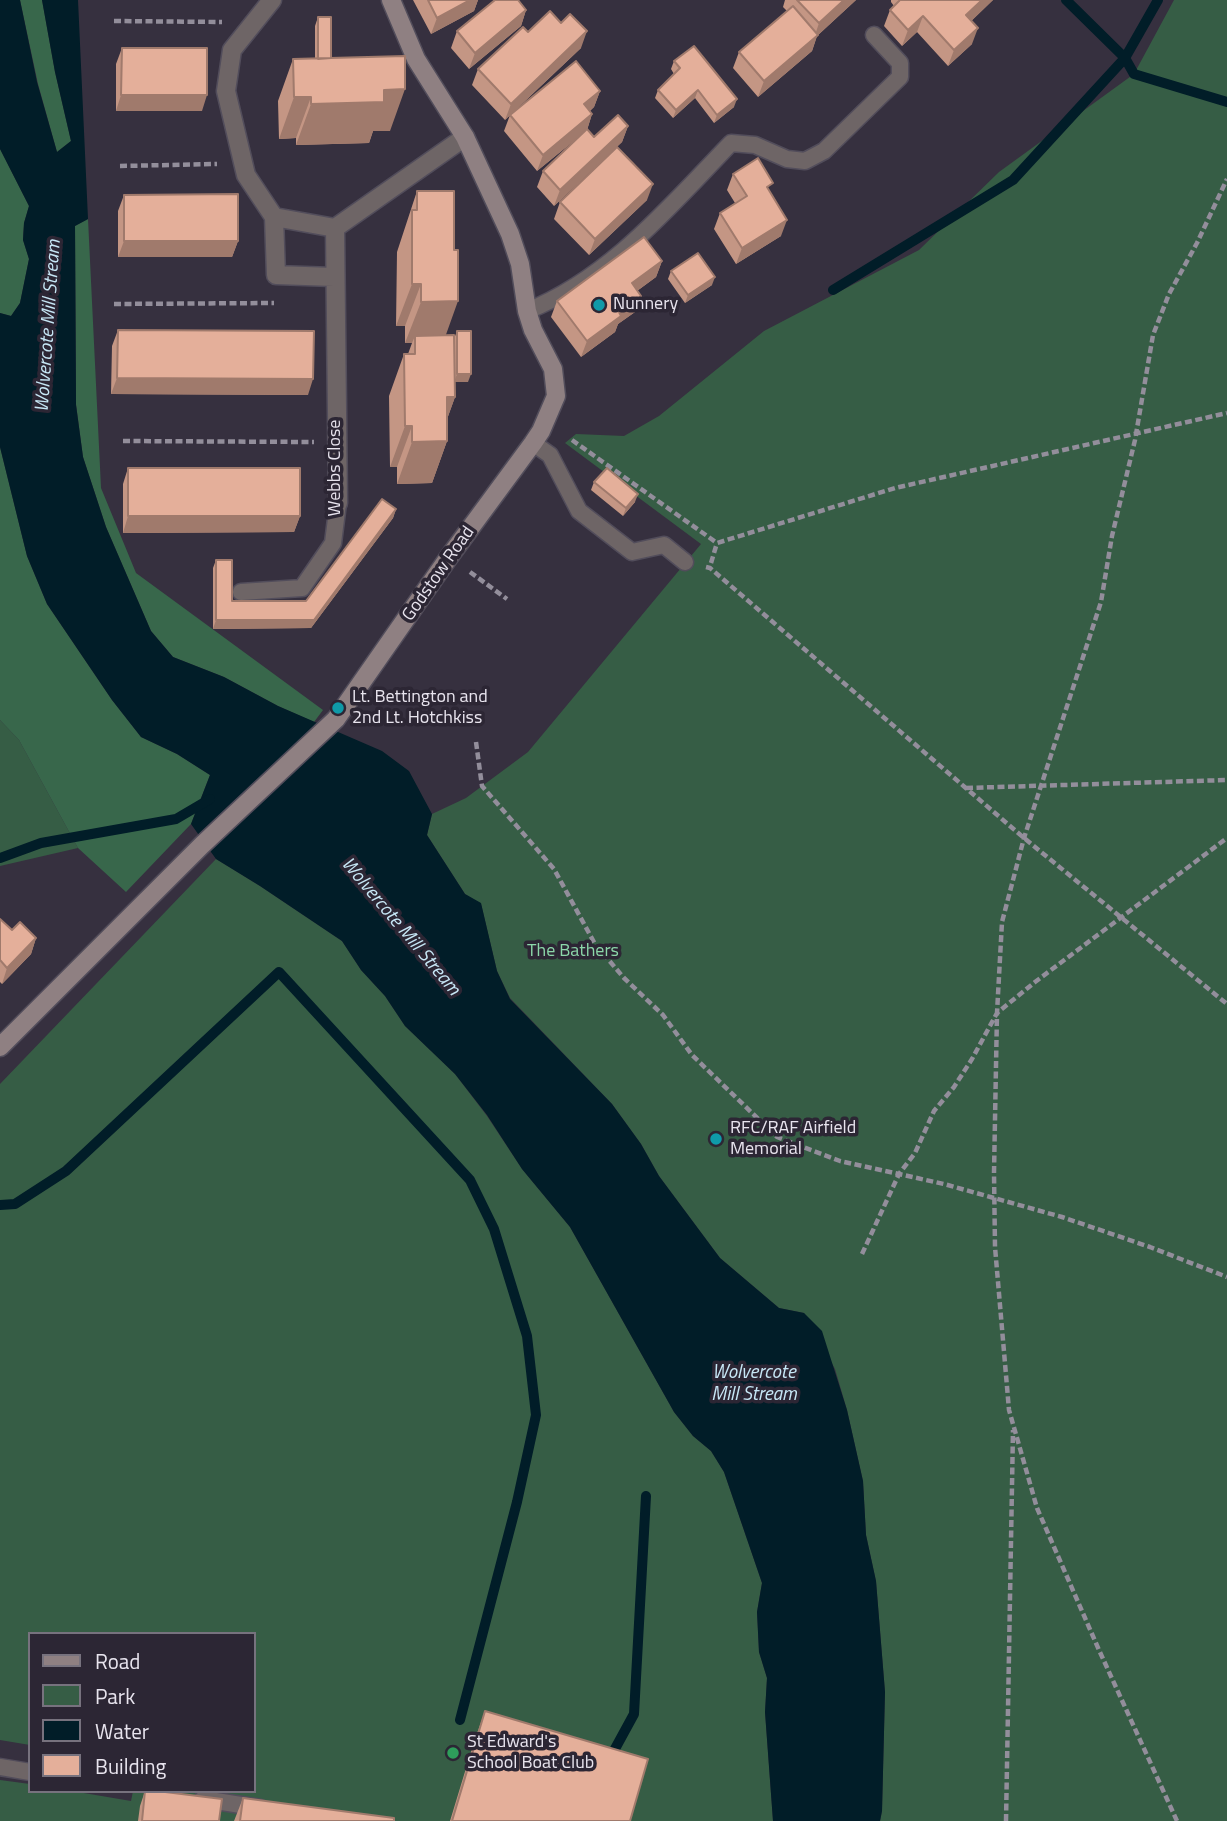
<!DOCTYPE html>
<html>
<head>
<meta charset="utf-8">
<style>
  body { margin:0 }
  #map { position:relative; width:1227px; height:1821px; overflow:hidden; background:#36303f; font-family:"Titillium Web",sans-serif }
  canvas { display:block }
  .legend { position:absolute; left:28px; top:1632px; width:228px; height:161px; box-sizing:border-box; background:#2c2634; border:2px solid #77727e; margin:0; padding:9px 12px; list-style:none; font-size:21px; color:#e8e4ee }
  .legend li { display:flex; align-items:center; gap:14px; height:35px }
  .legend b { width:35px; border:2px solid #77727e }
</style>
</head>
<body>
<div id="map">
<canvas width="1227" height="1821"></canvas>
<ul class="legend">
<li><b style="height:9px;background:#8f8082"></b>Road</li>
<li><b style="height:19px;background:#365d45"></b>Park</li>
<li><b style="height:19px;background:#011d28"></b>Water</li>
<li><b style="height:19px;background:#e4af9a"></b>Building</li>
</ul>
</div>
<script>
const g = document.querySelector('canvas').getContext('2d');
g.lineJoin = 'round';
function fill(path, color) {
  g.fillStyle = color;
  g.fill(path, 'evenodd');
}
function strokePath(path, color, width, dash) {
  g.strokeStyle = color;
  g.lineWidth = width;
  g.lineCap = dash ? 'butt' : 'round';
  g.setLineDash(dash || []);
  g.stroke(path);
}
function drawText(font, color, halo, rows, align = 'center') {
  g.font = font + ' "Titillium Web",sans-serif';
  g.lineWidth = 7;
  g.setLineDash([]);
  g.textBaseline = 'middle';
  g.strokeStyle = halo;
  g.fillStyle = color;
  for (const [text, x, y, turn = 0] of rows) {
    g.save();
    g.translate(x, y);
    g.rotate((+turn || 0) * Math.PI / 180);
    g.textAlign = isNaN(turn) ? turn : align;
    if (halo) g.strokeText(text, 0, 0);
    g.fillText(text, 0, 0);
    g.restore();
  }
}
fill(new Path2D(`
  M 1174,0 L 1227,0 L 1227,1821 L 880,1821 L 882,1811 L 885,1692 L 876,1581 L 866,1535 L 863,1481 L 847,1410 L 835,1369 L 804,1313 L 779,1308 L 720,1258 L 659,1176 L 641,1144 L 612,1104 L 510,998 L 497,971 L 481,904 L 465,894 L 427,835 L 432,814 L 466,798 L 528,752 L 701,544 L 565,443 L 576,434 L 624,436 L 659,416 L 764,331 L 919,250 L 999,172 L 1134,74 Z
  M 0,720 L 19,740 L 78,848 L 0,866 Z
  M 216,859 L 260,886 L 342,941 L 361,970 L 385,996 L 405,1026 L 455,1074 L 487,1116 L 522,1169 L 570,1227 L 674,1412 L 693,1436 L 711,1451 L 724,1472 L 762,1583 L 757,1612 L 759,1652 L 767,1678 L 765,1712 L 773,1821 L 0,1821 L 0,1780 L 30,1784 L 30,1791 L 72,1791 L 131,1801 L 133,1791 L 254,1791 L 254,1634 L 30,1634 L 30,1745 L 0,1740 L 0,1084 Z`), '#365d45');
fill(new Path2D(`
  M 20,0 L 42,0 L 55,72 L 71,141 L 57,152 L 38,84 Z
  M 0,149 L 29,206 L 24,223 L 23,240 L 29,259 L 20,303 L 11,316 L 0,313 Z
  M 88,219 L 101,488 L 136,573 L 323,710 L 314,722 L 278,706 L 224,677 L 173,657 L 151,631 L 106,527 L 83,457 L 76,404 L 75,226 Z
  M 0,447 L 27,556 L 47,604 L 112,700 L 141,737 L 177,754 L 210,775 L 191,824 L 126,892 L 78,848 L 19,740 L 0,720 Z`), '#38674b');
fill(new Path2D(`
  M 0,0 L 20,0 L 37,82 L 57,152 L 71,141 L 55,72 L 42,0 L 78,0 L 88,219 L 75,226 L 76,405 L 83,457 L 106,527 L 151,631 L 173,657 L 224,677 L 278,706 L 382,751 L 409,771 L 432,814 L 427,835 L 465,894 L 481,903 L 497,971 L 510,999 L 612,1104 L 641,1144 L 659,1176 L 720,1258 L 779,1308 L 804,1313 L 822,1331 L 847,1410 L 863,1481 L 866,1535 L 876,1581 L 885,1692 L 882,1811 L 880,1821 L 773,1821 L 765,1712 L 767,1678 L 759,1652 L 757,1612 L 762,1583 L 724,1472 L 711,1451 L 693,1436 L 674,1412 L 570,1227 L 522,1169 L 487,1115 L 455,1074 L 405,1026 L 385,996 L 361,970 L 342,941 L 260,886 L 216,859 L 191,824 L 210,775 L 177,754 L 141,737 L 112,700 L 47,604 L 27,556 L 0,447 L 0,313 L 11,316 L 20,303 L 29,259 L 23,240 L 24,223 L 29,206 L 0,149 Z`), '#011d28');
strokePath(new Path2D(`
  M 1066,0 L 1125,58 L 1134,74 L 1227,102
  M 833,290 L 1013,180 L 1125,58 L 1158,0
  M 0,858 L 41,843 L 176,819 L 210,799
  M 0,1205 L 15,1204 L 66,1171 L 279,972 L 470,1180 L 494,1229 L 527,1336 L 536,1415 L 517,1502 L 460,1720
  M 610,1758 L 634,1714 L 646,1496`), '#011d28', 10);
const lane = new Path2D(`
  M 527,311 C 610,278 670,206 731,143 L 755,145 L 787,159 L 805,161 L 824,151 L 900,77 L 900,63 L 874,35
  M 533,443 L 550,455 L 579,511 L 632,552 L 664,545 L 685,562
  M 241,592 L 302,588 L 333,543 L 338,503
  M 0,1767 L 30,1772
  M 203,1799 L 260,1808`);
const street = new Path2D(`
  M 272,0 L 232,50 L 226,91 L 246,175 L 274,217 L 335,228 L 465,137
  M 274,217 L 276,275 L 334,277
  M 335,228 L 338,503`);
const secondary = new Path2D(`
  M 0,1047 L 202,845 L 336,719 L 449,557 L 533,443 L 541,431 L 556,396 L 553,369 L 533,330 L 527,311 L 520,264 L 510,234 L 465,137 L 416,59 L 391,0`);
strokePath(lane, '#524d5b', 19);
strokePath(street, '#524d5b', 21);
strokePath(secondary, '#524d5b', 21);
strokePath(new Path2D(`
  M 114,21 L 222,22
  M 120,166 L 217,164
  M 114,304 L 274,303
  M 572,440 L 717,543 L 895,488 L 1227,413
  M 123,441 L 314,442
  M 711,563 L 717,543
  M 706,567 L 710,568 L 1024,838 L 1227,1004
  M 470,572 L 507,599
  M 476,742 L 482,786 L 554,869 L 595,944 L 624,978 L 663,1015 L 692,1055 L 777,1137 L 840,1161 L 944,1184 L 1062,1217 L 1150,1247 L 1227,1277
  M 966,788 L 1227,780
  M 862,1254 L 899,1174 L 915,1153 L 934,1111 L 954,1087 L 972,1059 L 997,1013 L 1035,982 L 1227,838
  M 1006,1821 L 1013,1430
  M 1177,1821 L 1099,1650 L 1037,1508 L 1009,1410 L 995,1247 L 994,1173 L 997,1013 L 1002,922 L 1024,838 L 1101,602 L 1112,536 L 1135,440 L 1153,335 L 1169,294 L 1197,243 L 1227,179`), '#938e9b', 4.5, [7, 3.5]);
strokePath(lane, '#6e6566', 16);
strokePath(street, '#6e6566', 18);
strokePath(secondary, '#8f8082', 18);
fill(new Path2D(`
  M 413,0 L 478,0 L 474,11 L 431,34 Z
  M 785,0 L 856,0 L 817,36 L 812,51 L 758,97 L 733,68 L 739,52 L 787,11 L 783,7 Z
  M 891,0 L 993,0 L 971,21 L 972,44 L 948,66 L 917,32 L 902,46 L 884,26 L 890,10 L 894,6 L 891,2 Z
  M 526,10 L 521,26 L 469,69 L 451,48 L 457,31 Z
  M 318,17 L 331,58 L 390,131 L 373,131 L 369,143 L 296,145 L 296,138 L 279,139 L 278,101 L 293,59 L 315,59 L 315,26 Z
  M 528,32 L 581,48 L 505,120 L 472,85 L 478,69 Z
  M 122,48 L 202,111 L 116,111 L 116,64 Z
  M 674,61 L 734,107 L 714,123 L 695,98 L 673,118 L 655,98 L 658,90 L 674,74 L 671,69 Z
  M 600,91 L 594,107 L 590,111 L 592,114 L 587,130 L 594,137 L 628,126 L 622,142 L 554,206 L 537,187 L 543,171 L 586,131 L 537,171 L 504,131 L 510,115 Z
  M 733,174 L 770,192 L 781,236 L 736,264 L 714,229 L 720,213 L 735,203 L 727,190 Z
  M 417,191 L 446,336 L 454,339 L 457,331 L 468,382 L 455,382 L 455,397 L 447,419 L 447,441 L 432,483 L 397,484 L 397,467 L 390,467 L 389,396 L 404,354 L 408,354 L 412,343 L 405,343 L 405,326 L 396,326 L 397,252 Z
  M 124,195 L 238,241 L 232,257 L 118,257 L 118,211 Z
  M 647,200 L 589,255 L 554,219 L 560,202 Z
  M 662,261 L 656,277 L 637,291 L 635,312 L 618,324 L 615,332 L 581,357 L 551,317 L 557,301 Z
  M 671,271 L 712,285 L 685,303 L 668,279 Z
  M 118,330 L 308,395 L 111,394 L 112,346 Z
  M 128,468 L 300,516 L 294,532 L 123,533 L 123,484 Z
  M 594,482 L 635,502 L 623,516 L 591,490 Z
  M 396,509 L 393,518 L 311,628 L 213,629 L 213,568 L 216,560 L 232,601 L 306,601 Z
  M 0,919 L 12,930 L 36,938 L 31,954 L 2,984 L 0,982 Z
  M 485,1711 L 630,1821 L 450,1821 L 474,1742 Z
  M 145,1791 L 219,1821 L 138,1821 L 140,1806 Z
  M 243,1798 L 394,1821 L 234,1821 Z`), '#c49684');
fill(new Path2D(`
  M 470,0 L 478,0 L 474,11 L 431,34 L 437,18 Z
  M 844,0 L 856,0 L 817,36 L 812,51 L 758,97 L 764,81 L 814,38 L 819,23 Z
  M 982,0 L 993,0 L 960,32 L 966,15 Z
  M 526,10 L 521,26 L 469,69 L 475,53 Z
  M 923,16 L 917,32 L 902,46 L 908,30 Z
  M 978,28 L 972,44 L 948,66 L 954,50 Z
  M 587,31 L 581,48 L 505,120 L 511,104 Z
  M 405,89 L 390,131 L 373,131 L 369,143 L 296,145 L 311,104 L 384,90 Z
  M 698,90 L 695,98 L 673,118 L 676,110 Z
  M 600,91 L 594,107 L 578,120 L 584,104 Z
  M 121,95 L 207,95 L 202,111 L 116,111 Z
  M 294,97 L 311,97 L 296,138 L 279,139 Z
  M 737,99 L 734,107 L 714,123 L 717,115 Z
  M 592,114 L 587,130 L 537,171 L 543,155 Z
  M 628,126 L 622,142 L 554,206 L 560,190 Z
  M 653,184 L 647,200 L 589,255 L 595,239 Z
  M 787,220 L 781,236 L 736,264 L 742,248 Z
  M 124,241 L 238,241 L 232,257 L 118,257 Z
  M 662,261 L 656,277 L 626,299 L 632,283 Z
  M 715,277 L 712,285 L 685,303 L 688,295 Z
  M 412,284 L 421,284 L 405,326 L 396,326 Z
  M 641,296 L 635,312 L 618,324 L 615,332 L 581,357 L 587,341 L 619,312 Z
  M 458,301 L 443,343 L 415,336 L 412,343 L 405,343 L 421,302 Z
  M 457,374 L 471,374 L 468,382 L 454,382 Z
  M 117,378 L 313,379 L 308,395 L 111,394 Z
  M 447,397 L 455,397 L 440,439 Z
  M 405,426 L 412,426 L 397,467 L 390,467 Z
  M 447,441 L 432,483 L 397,484 L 412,442 Z
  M 638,494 L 635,502 L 623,516 L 626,508 Z
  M 396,509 L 393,518 L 311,628 L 213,629 L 216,620 L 314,620 Z
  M 128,516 L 300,516 L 294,532 L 123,533 Z
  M 36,938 L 31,954 L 2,984 L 7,968 Z`), '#a07a6c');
const building = new Path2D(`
  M 428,0 L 470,0 L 437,18 Z
  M 495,0 L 518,0 L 526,10 L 475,53 L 457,31 Z
  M 797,0 L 844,0 L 819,23 Z
  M 900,0 L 982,0 L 966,15 L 978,28 L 954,50 L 923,16 L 908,30 L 890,10 Z
  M 793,6 L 818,35 L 764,81 L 739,52 Z
  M 550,11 L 561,23 L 570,14 L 587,31 L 511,104 L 478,69 L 523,27 L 528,32 Z
  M 318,17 L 331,17 L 331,58 L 318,59 Z
  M 694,46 L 737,99 L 717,115 L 698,90 L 676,110 L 658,90 L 680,68 L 674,61 Z
  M 122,48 L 207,48 L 207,95 L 121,95 Z
  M 405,56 L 405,89 L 384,90 L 384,102 L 311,104 L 311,97 L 294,97 L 293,59 Z
  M 576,61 L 600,91 L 584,104 L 592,114 L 543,155 L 510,115 Z
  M 618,115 L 628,126 L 560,190 L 543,171 L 587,129 L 594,137 Z
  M 617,147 L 653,184 L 595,239 L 560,202 Z
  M 758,158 L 773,183 L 767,187 L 787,220 L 742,248 L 720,213 L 747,196 L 733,174 Z
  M 417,191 L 454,191 L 454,250 L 458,250 L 458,301 L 421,302 L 421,284 L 412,284 L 412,210 L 417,210 Z
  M 238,194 L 238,241 L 124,241 L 124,195 Z
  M 644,237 L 662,261 L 632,283 L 641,296 L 619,312 L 621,316 L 587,341 L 557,301 Z
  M 698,253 L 715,277 L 688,295 L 671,271 Z
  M 118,330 L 314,331 L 313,379 L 117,378 Z
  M 457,331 L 471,331 L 471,374 L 457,374 Z
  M 454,335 L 455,397 L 447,397 L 447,441 L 412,442 L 412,426 L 405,426 L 404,354 L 415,354 L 415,336 Z
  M 128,468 L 300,468 L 300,516 L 128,516 Z
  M 607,468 L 638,494 L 626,508 L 594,482 Z
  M 382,499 L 396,509 L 314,620 L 216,620 L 216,560 L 232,560 L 232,601 L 306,601 Z
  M 0,919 L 12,930 L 20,922 L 36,938 L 7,968 L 0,960 Z
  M 485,1711 L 648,1759 L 630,1821 L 452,1821 Z
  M 145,1791 L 157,1791 L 222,1799 L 219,1821 L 142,1821 Z
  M 243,1798 L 394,1818 L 394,1821 L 240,1821 Z`);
fill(building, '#e4af9a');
strokePath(building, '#a07a6c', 2);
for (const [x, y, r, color] of [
  [599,305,7,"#0f9aa8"],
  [338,708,7,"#0f9aa8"],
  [716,1139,7,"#0f9aa8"],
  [453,1753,7,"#2e9e5b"]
]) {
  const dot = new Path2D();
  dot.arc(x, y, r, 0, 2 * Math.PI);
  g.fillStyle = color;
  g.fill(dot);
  strokePath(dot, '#2c2634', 2.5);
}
drawText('18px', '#e8e4ee', '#2c2634', [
  ["Nunnery",613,305],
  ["Lt. Bettington and",352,698],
  ["2nd Lt. Hotchkiss",352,719],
  ["RFC/RAF Airfield",730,1129],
  ["Memorial",730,1150],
  ["St Edward's",467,1743],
  ["School Boat Club",467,1764]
], 'left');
drawText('18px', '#e8e4ee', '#2c2634', [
  ["Webbs Close",336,468,-90],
  ["Godstow Road",439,574,-55]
]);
drawText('18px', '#8cd7a9', '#2c2634', [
  ["The Bathers",573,952]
]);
drawText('italic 19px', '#c7e7f6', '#2c2634', [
  ["Wolvercote Mill Stream",49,326,-86],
  ["Wolvercote Mill Stream",400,927,50],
  ["Wolvercote",754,1373],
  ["Mill Stream",754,1395]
]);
</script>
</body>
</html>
